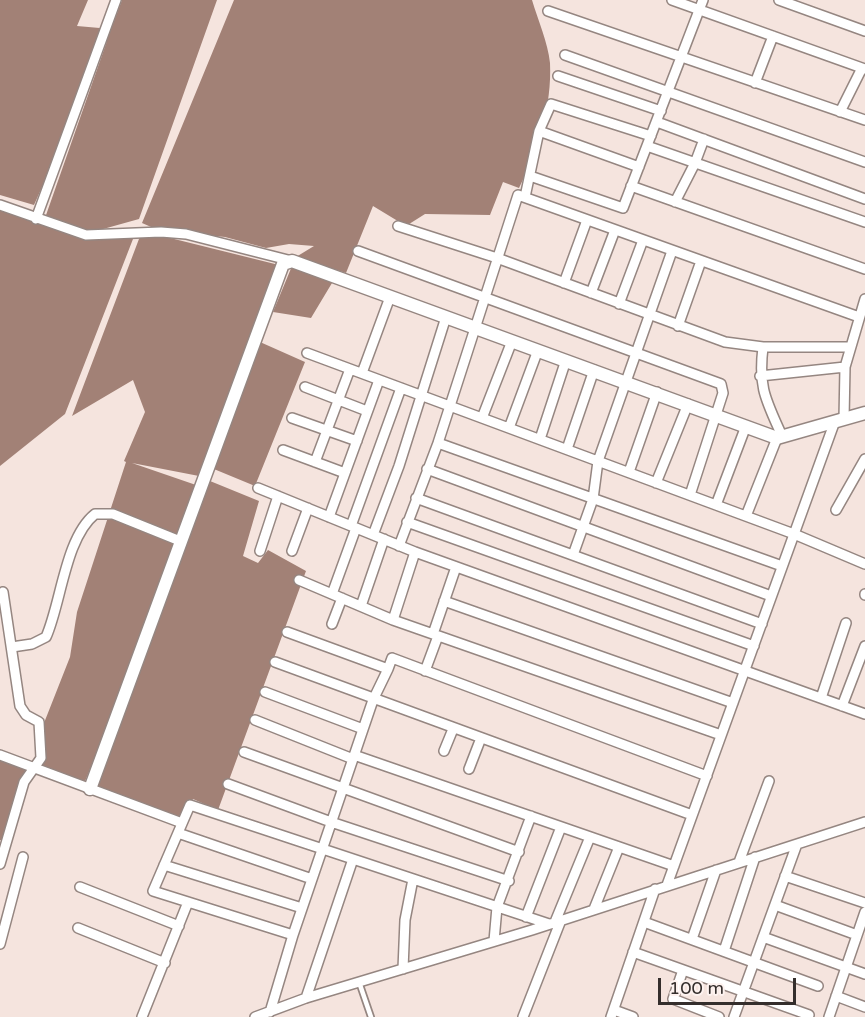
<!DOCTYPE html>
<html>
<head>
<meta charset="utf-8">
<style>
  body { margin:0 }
  #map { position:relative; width:865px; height:1017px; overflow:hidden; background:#f5e4de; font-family:"Varela Round",sans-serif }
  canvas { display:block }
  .scale { position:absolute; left:658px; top:978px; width:138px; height:27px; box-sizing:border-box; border:3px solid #342e2c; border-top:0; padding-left:8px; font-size:18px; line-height:21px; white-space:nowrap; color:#342e2c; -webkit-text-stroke:4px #fdf2ef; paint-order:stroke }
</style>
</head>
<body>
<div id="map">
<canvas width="865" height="1017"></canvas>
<div class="scale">100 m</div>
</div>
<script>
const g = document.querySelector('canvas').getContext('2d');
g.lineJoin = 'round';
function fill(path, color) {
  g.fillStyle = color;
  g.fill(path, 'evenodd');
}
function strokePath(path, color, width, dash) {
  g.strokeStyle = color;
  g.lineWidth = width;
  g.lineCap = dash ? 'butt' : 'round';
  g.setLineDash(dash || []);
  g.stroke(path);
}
fill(new Path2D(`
  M 0,0 L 88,0 L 77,26 L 111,29 L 122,0 L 217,0 L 139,219 L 96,231 L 133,239 L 65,414 L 0,466 L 0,206 L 45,218 L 107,41 L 34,205 L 0,195 Z
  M 234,0 L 532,0 C 538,20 548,43 550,63 C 552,106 538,149 519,188 L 503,182 L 490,215 L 425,214 L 406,226 L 373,206 L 346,273 L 296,257 L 314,246 L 289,244 L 266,248 L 225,237 L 158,230 L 142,223 Z
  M 142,231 L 287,267 L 199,476 L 132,463 L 196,485 L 113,714 L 83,786 L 42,766 L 44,723 L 70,657 L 77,612 L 126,462 L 124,461 L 145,412 L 133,380 L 72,416 Z
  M 292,266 L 335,278 L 311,318 L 273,312 Z
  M 260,342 L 305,362 L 255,486 L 209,467 Z
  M 210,481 L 259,501 L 243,556 L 258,563 L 268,550 L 306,571 L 218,810 L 193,799 L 179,824 L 95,792 Z
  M 0,757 L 29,767 L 4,841 L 0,840 Z`), '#a28176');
const lane = new Path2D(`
  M 359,982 L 371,1017`);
const street = new Path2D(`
  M 672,0 L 865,69
  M 779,0 L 865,31
  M 548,11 L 865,120
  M 565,55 L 865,162
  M 558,76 L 661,111
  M 755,83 L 773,36
  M 840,112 L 862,68
  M 657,122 L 865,199
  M 539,131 L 639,167
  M 647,146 L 865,222
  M 530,176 L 623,208 L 703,0
  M 631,186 L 865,269
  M 525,197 L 539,131 L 551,104 L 651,136
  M 675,202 L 695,163 L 704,139
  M 0,205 L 86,235 L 161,232 L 186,234 L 292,261
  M 36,219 L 116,0
  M 398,226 L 497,258 L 725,342 L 763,347 L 850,347
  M 358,251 L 721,384 L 723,393 L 690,495
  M 564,283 L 587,220
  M 591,293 L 615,230
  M 619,304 L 643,240
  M 678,326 L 701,261
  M 763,347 C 758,388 766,400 782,436
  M 307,353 L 794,534 L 865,564
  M 362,373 L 390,297
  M 760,376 L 845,367
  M 305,387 L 367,411
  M 292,418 L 357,441
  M 482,418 L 512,341
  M 844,419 L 845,367 L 865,299
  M 509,428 L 538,350
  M 540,439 L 566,360
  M 438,443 L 782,566
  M 567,449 L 594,370
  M 283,450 L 345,473
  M 315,462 L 350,369
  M 427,469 L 771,596
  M 629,472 L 657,392
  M 656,483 L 688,404
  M 258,488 L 415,552 L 865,714
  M 416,498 L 762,624
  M 716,505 L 746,426
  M 836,510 L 865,459
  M 746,516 L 777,438
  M 329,517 L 379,380
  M 407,522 L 754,646
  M 351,526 L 401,388
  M 373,535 L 399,466 L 446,317
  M 399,546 L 438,443 L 518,195 L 859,317
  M 260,551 L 278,496
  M 292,551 L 308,508
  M 573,555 L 593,499 L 598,461 L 672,251
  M 299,580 L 393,620 L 721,735
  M 332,594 L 356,528
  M 865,595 L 865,594
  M 444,601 L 733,703
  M 361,606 L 384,539
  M 393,620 L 415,552
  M 332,624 L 342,598
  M 287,632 L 388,669 L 392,658 L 707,776
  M 433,634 L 456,567
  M 12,647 L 32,644 L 46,637 C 61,604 65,538 95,514 L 113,514 L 180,541
  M 275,662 L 692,815
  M 425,671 L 438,636
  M 265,692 L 363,729
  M 821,698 L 846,623
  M 842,706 L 865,646
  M 255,720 L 353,759
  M 444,751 L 453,729
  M 244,752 L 519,852
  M 0,755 L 182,823
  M 354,755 L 674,866
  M 469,769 L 481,738
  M 228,784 L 331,822 L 509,881
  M 178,833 L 312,879
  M 739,862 L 769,781
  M 0,864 L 24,782 L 41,758 L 39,722 L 26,715 L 20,706 L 3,592
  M 164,865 L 302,908
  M 785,876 L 865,903
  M 667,885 L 835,421
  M 80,887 L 179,926
  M 775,905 L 857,935
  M 594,909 L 619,847
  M 526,917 L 561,827
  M 555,922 L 590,837
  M 644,922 L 818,986
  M 78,928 L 165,963
  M 293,935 L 153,891 L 190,805 L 549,924
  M 763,937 L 865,974
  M 692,939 L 716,870
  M 494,941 L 497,907 L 531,816
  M 0,944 L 23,857
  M 724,951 L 755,857
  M 633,952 L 809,1015
  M 403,969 L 405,920 L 413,879
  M 683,970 L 673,999 L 719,1017
  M 836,996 L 865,1007
  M 306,998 L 353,859
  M 614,1010 L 633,1017
  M 270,1012 L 293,935 L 373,700 L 388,669
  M 142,1017 L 188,902
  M 255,1017 L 306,998 L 532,930 L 865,822
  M 523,1017 L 561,920
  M 611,1017 L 655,889
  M 734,1017 L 797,844
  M 829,1017 L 865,912`);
const secondary = new Path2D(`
  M 90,789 L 283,264 L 292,261 L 777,438 L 865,413`);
strokePath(lane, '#958681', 8);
strokePath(street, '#958681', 12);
strokePath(secondary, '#958681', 15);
strokePath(lane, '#fff', 4.5);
strokePath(street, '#fff', 9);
strokePath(secondary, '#fff', 12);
</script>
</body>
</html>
